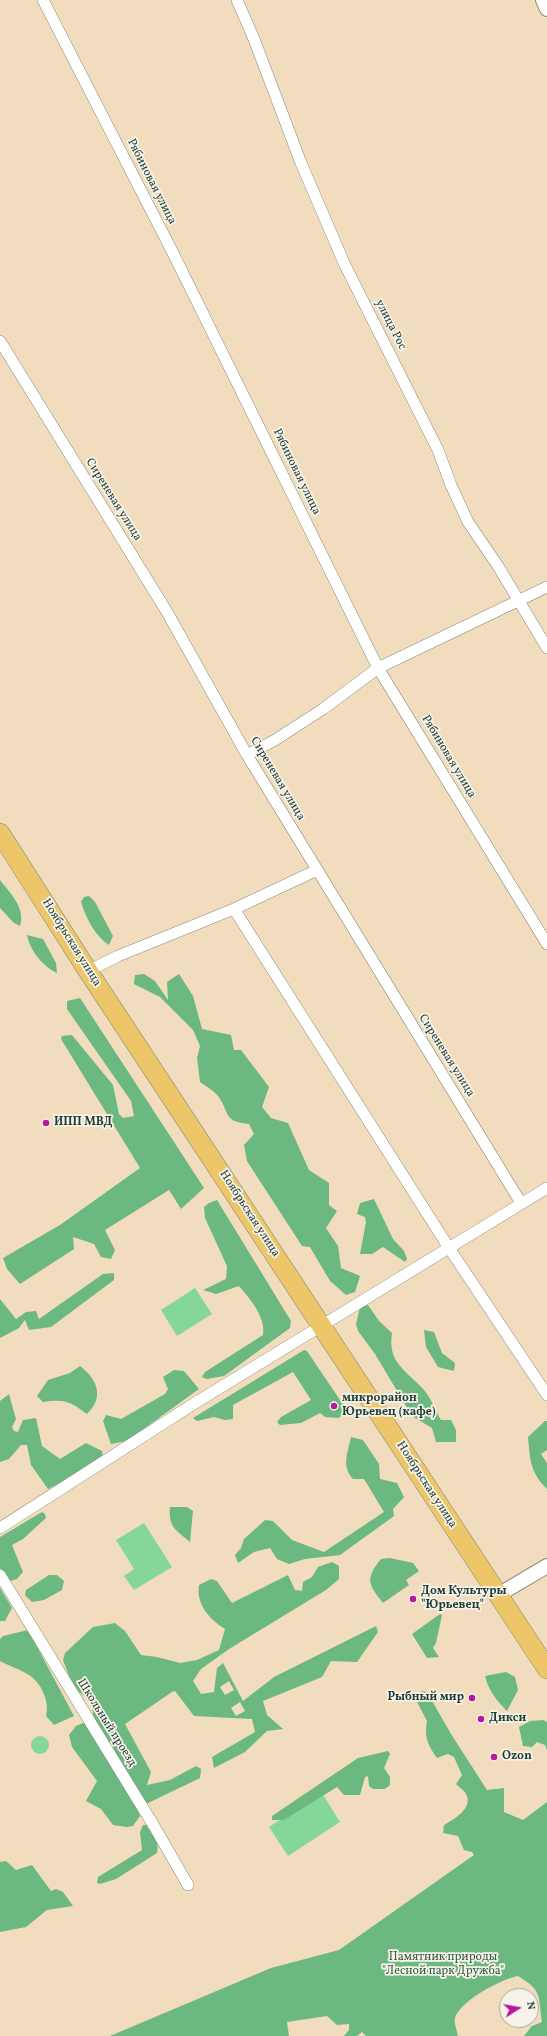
<!DOCTYPE html>
<html>
<head>
<meta charset="utf-8">
<style>
  body { margin:0 }
  #map { position:relative; width:547px; height:2036px; overflow:hidden; background:#f1ddbe; font-family:Vollkorn,serif }
  canvas { display:block }
  .north { position:absolute; left:499px; top:1988px; width:40px; height:40px; box-sizing:border-box; background:#f7f3e8; border:1px solid #a1aaa0; border-radius:50%; rotate:79deg; font-size:11px; font-weight:700; line-height:16px; text-align:center; color:#1f3d34 }
  .north::after { content:''; display:block; margin:auto; width:14px; height:18px; background:#b5179e; clip-path:polygon(50% 0,100% 100%,50% 72%,0 100%) }
</style>
</head>
<body>
<div id="map">
<canvas width="547" height="2036"></canvas>
<div class="north">N</div>
</div>
<script>
const g = document.querySelector('canvas').getContext('2d');
g.lineJoin = 'round';
function fill(path, color) {
  g.fillStyle = color;
  g.fill(path, 'evenodd');
}
function strokePath(path, color, width, dash) {
  g.strokeStyle = color;
  g.lineWidth = width;
  g.lineCap = dash ? 'butt' : 'round';
  g.setLineDash(dash || []);
  g.stroke(path);
}
function drawText(font, color, halo, rows, align = 'center') {
  g.font = font + ' Vollkorn,serif';
  g.lineWidth = 3.5;
  g.setLineDash([]);
  g.textBaseline = 'middle';
  g.strokeStyle = halo;
  g.fillStyle = color;
  for (const [text, x, y, turn = 0] of rows) {
    g.save();
    g.translate(x, y);
    g.rotate((+turn || 0) * Math.PI / 180);
    g.textAlign = isNaN(turn) ? turn : align;
    if (halo) g.strokeText(text, 0, 0);
    g.fillText(text, 0, 0);
    g.restore();
  }
}
fill(new Path2D(`
  M 195,1288 L 212,1314 L 177,1336 L 161,1310 Z
  M 144,1523 L 172,1567 L 134,1590 L 124,1576 L 134,1569 L 116,1540 Z
  M31 1745a9 9 0 1 1 18 0a9 9 0 1 1-18 0Z
  M 322,1793 L 340,1822 L 288,1856 L 269,1827 Z`), '#84d798');
fill(new Path2D(`
  M 0,880 C 10,893 26,908 20,926 L 14,923 L 0,908 Z
  M 89,896 L 95,902 L 113,936 L 109,945 C 95,936 86,918 81,902 L 84,897 Z
  M 27,935 L 43,939 L 56,963 L 57,973 C 42,966 30,950 27,935 Z
  M 144,974 L 155,981 L 168,1000 L 167,982 L 179,974 L 193,996 L 202,1029 L 231,1035 L 234,1050 L 241,1050 L 269,1087 L 262,1107 L 271,1118 L 288,1123 L 309,1170 L 329,1183 L 329,1205 L 337,1211 L 326,1228 L 338,1246 L 341,1268 L 360,1276 L 355,1292 L 346,1295 L 330,1281 L 310,1247 L 302,1246 L 247,1161 L 244,1145 L 254,1134 L 249,1124 C 222,1121 231,1114 218,1096 C 214,1091 206,1086 200,1082 L 197,1058 L 200,1046 L 193,1030 L 160,997 L 134,984 L 135,975 Z
  M 80,998 L 204,1188 L 181,1209 L 169,1190 L 105,1230 L 115,1250 L 111,1259 L 101,1257 L 94,1244 L 73,1237 L 74,1249 L 20,1284 L 7,1269 L 3,1258 L 60,1225 L 140,1168 L 61,1039 L 62,1036 L 72,1035 L 113,1085 L 119,1114 L 123,1118 L 134,1116 L 131,1101 L 67,1009 L 67,1001 Z
  M 374,1199 L 393,1239 L 404,1251 L 407,1259 L 405,1262 L 383,1247 L 372,1254 L 360,1254 L 366,1222 L 365,1217 L 357,1214 L 360,1203 Z
  M 217,1200 L 291,1321 L 290,1328 L 224,1376 L 207,1379 L 202,1377 L 205,1372 L 263,1335 C 266,1317 250,1299 239,1286 L 216,1294 L 203,1290 L 226,1279 L 227,1266 L 205,1218 L 204,1207 L 209,1203 Z
  M 114,1273 L 114,1280 L 51,1327 L 29,1330 L 25,1320 L 19,1328 L 0,1338 L 0,1299 L 16,1319 L 26,1312 L 36,1311 L 39,1319 L 103,1274 Z
  M 368,1305 L 379,1321 L 392,1333 C 387,1363 407,1371 424,1390 C 431,1398 435,1410 441,1420 L 451,1420 L 456,1430 L 456,1442 L 436,1442 L 432,1428 L 412,1416 L 375,1354 L 358,1331 L 356,1324 L 360,1307 Z
  M 424,1330 L 434,1332 L 442,1353 L 455,1363 L 454,1371 L 438,1367 L 426,1347 Z
  M 304,1350 L 307,1351 L 344,1406 L 343,1415 L 338,1418 L 325,1417 L 320,1413 L 301,1423 L 280,1425 L 277,1422 L 281,1417 L 311,1400 L 293,1372 L 233,1405 L 233,1419 L 225,1420 L 214,1417 L 197,1421 L 193,1418 Z
  M 80,1366 C 97,1379 105,1397 87,1414 C 69,1401 65,1399 43,1402 L 37,1396 L 48,1380 L 70,1373 Z
  M 174,1370 L 184,1371 L 199,1389 L 127,1441 L 111,1444 L 103,1421 L 106,1415 L 121,1419 L 165,1394 L 168,1389 L 163,1377 Z
  M 9,1394 L 16,1419 L 12,1427 L 14,1431 L 18,1432 L 23,1420 L 36,1418 L 42,1446 L 60,1459 L 86,1443 L 102,1451 L 103,1461 L 48,1489 L 31,1465 L 27,1445 L 21,1445 L 9,1459 L 0,1462 L 0,1401 Z
  M 545,1421 L 547,1421 L 547,1450 L 541,1454 L 547,1463 L 547,1489 C 530,1473 530,1458 528,1437 Z
  M 351,1437 L 363,1440 L 379,1464 L 380,1479 L 397,1483 L 404,1497 L 393,1509 L 394,1516 L 340,1555 L 305,1559 L 289,1564 L 277,1559 L 270,1548 L 254,1552 L 238,1563 L 235,1555 L 241,1548 L 244,1539 L 265,1520 L 273,1521 L 292,1540 L 324,1552 L 384,1512 L 364,1479 L 353,1479 C 341,1466 348,1452 351,1437 Z
  M 170,1507 L 187,1507 L 193,1511 L 190,1542 C 176,1530 168,1527 170,1507 Z
  M 42,1512 L 45,1514 L 46,1518 L 23,1539 L 12,1545 L 23,1572 L 17,1579 L 10,1581 L 0,1568 L 0,1537 Z
  M 390,1558 L 413,1563 L 419,1571 L 406,1580 L 409,1585 L 383,1603 C 368,1584 365,1579 381,1559 Z
  M 332,1562 L 339,1566 L 339,1579 L 326,1590 L 229,1649 L 201,1669 L 193,1681 L 201,1694 L 214,1692 L 217,1668 L 223,1663 L 243,1701 L 274,1677 L 376,1626 L 378,1632 L 357,1662 L 331,1661 L 322,1677 L 263,1701 L 267,1715 L 283,1729 L 267,1731 L 245,1752 L 214,1768 L 212,1757 L 255,1732 L 252,1719 L 194,1716 L 175,1691 L 172,1692 L 125,1724 L 151,1772 L 147,1785 L 170,1780 L 196,1766 L 201,1769 L 200,1778 L 146,1804 L 135,1800 L 140,1816 L 133,1826 L 127,1827 L 113,1825 L 101,1809 L 86,1801 L 97,1781 L 72,1747 L 69,1735 L 76,1726 L 93,1719 C 95,1706 86,1695 74,1689 L 63,1660 L 65,1653 L 93,1627 L 115,1623 L 125,1631 L 141,1655 L 157,1657 L 180,1663 L 197,1660 L 219,1650 L 225,1629 C 209,1619 196,1604 199,1585 L 211,1579 L 217,1581 L 232,1603 L 288,1575 L 295,1590 L 302,1591 L 303,1582 L 312,1577 L 318,1567 ZM 229,1681 L 234,1690 L 225,1695 L 220,1687 ZM 240,1702 L 245,1711 L 236,1716 L 231,1708 Z
  M 49,1575 L 57,1575 L 64,1581 L 62,1590 L 44,1600 L 32,1602 L 25,1595 L 26,1590 Z
  M 0,1588 L 12,1608 L 5,1621 L 0,1621 Z
  M 440,1614 L 442,1615 L 436,1643 L 433,1648 L 439,1657 L 427,1658 L 412,1634 Z
  M 28,1630 L 74,1716 L 54,1725 L 46,1716 C 50,1701 41,1683 29,1675 C 20,1669 9,1666 0,1661 L 0,1639 L 3,1636 Z
  M 506,1672 L 515,1677 L 518,1690 L 507,1711 C 497,1701 488,1690 485,1676 Z
  M 422,1691 L 427,1692 L 451,1734 L 487,1790 L 504,1788 L 504,1812 L 523,1820 L 547,1802 L 547,2036 L 524,2036 L 532,2026 L 542,2022 C 538,1996 543,1991 518,1976 C 501,1979 460,2001 455,2018 C 454,2023 457,2031 458,2036 L 366,2036 L 362,2032 L 357,2036 L 344,2036 L 349,2030 L 349,2024 L 337,2025 L 327,2016 L 287,2022 L 289,2036 L 110,2036 L 271,1968 L 339,1950 L 474,1855 L 472,1852 L 464,1850 L 458,1836 L 443,1833 L 444,1825 C 453,1820 474,1808 466,1794 C 464,1790 459,1787 456,1784 L 462,1775 L 454,1757 L 448,1754 L 437,1758 C 428,1745 424,1738 427,1721 L 416,1700 Z
  M 543,1720 L 547,1722 L 547,1750 L 545,1745 L 537,1742 L 532,1747 L 523,1746 L 519,1727 L 530,1721 Z
  M 388,1751 L 390,1754 L 384,1768 L 390,1777 L 390,1785 L 385,1789 L 373,1789 L 369,1786 L 368,1776 L 365,1777 L 360,1795 L 344,1795 L 337,1787 L 284,1820 L 272,1820 L 272,1816 L 358,1758 Z
  M 143,1825 L 147,1825 C 156,1832 159,1842 157,1853 L 116,1879 L 100,1884 L 97,1883 L 98,1877 L 142,1850 L 140,1832 Z
  M 6,1861 L 16,1870 L 32,1865 L 51,1891 L 56,1889 L 63,1892 L 73,1906 L 47,1910 L 26,1927 L 0,1932 L 0,1862 Z`), '#6bb880');
const minor = new Path2D(`
  M 43,0 L 173,253 L 378,668 L 547,944
  M 237,0 L 254,39 L 301,163 L 344,263 L 438,450 L 451,485 L 468,522 L 498,566 L 547,648
  M 0,341 L 167,612 L 247,755 L 521,1203
  M 247,755 L 275,740 L 323,709 L 378,668 L 547,587
  M 234,909 L 449,1248 L 547,1395
  M 88,971 L 118,956 L 234,909 L 317,870
  M 0,1528 L 195,1403 L 547,1188
  M 0,1575 L 154,1826 L 188,1885`);
const tertiary = new Path2D(`
  M 543,0 L 547,9
  M 498,1595 L 547,1566`);
const trunk = new Path2D(`
  M 0,833 L 88,971 L 547,1669`);
strokePath(minor, '#888d79', 12);
strokePath(tertiary, '#888d79', 16);
strokePath(trunk, '#888d79', 20);
strokePath(minor, '#fff', 11);
strokePath(tertiary, '#fff', 14);
strokePath(trunk, '#ecc669', 19);
for (const [x, y, r, color] of [
  [46,1123,4,"#b5179e"],
  [334,1406,4,"#b5179e"],
  [413,1599,4,"#b5179e"],
  [472,1698,4,"#b5179e"],
  [481,1719,4,"#b5179e"],
  [494,1757,4,"#b5179e"]
]) {
  const dot = new Path2D();
  dot.arc(x, y, r, 0, 2 * Math.PI);
  g.fillStyle = color;
  g.fill(dot);
  strokePath(dot, '#f7f3e8', 1.5);
}
drawText('12px', '#1f3d34', '#f7f3e8', [
  ["Рябиновая улица",151,182,63],
  ["улица Рос",390,325,63],
  ["Рябиновая улица",296,472,64],
  ["Сиреневая улица",113,500,58],
  ["Рябиновая улица",448,757,59],
  ["Сиреневая улица",277,779,59],
  ["Ноябрьская улица",71,943,58],
  ["Сиреневая улица",446,1056,58],
  ["Ноябрьская улица",249,1214,57],
  ["Ноябрьская улица",426,1485,57],
  ["Школьный проезд",106,1723,58]
]);
drawText('bold 12px', '#1f3d34', '#f7f3e8', [
  ["ИПП МВД",54,1123],
  ["микрорайон",342,1399],
  ["Юрьевец (кафе)",342,1413],
  ["Дом Культуры",421,1592],
  ["\"Юрьевец\"",421,1606],
  ["Рыбный мир",464,1698,"right"],
  ["Дикси",489,1719],
  ["Ozon",502,1757]
], 'left');
drawText('12px', '#335c48', '#f7f3e8', [
  ["Памятник природы",443,1958],
  ["\"Лесной парк Дружба\"",443,1972]
]);
</script>
</body>
</html>
